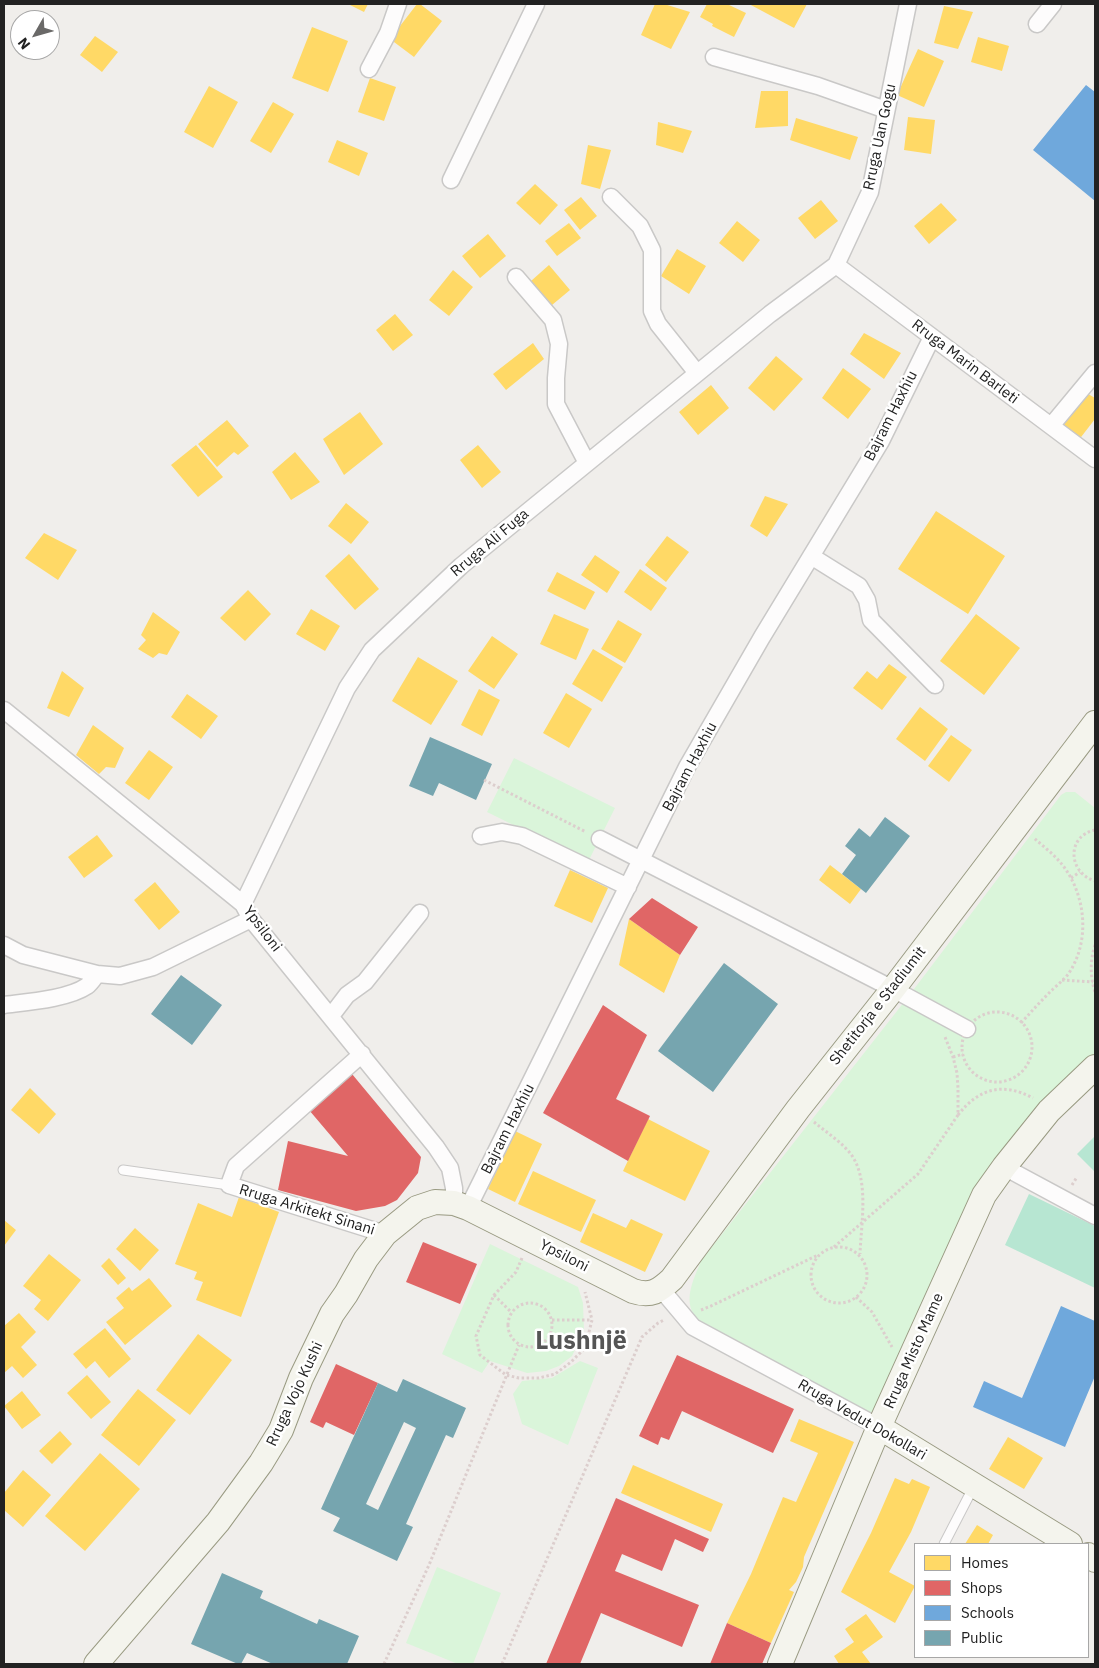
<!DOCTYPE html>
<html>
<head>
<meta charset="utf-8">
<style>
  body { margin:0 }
  #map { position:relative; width:1099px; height:1668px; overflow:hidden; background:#f0eeeb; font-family:"IBM Plex Sans",sans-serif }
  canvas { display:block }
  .frame { position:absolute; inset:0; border:5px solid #222; pointer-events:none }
  .legend { position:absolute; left:914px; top:1543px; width:175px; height:115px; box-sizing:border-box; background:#fff; border:1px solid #a7a7a7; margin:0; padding:6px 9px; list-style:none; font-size:15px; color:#222 }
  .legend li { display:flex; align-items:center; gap:10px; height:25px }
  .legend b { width:25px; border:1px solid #a7a7a7 }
  .north { position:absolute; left:10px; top:10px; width:50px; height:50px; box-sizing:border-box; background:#fff; border:1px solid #a7a7a7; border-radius:50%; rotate:232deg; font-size:14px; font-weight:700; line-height:20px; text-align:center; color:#222 }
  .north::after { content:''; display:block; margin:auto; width:18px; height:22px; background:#6a6968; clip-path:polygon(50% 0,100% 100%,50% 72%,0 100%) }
</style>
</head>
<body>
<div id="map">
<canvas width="1099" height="1668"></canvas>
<div class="frame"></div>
<ul class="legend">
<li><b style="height:14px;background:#ffd966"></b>Homes</li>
<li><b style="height:14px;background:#e06666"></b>Shops</li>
<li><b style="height:14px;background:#6fa8dc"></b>Schools</li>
<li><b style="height:14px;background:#76a5af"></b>Public</li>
</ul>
<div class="north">N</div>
</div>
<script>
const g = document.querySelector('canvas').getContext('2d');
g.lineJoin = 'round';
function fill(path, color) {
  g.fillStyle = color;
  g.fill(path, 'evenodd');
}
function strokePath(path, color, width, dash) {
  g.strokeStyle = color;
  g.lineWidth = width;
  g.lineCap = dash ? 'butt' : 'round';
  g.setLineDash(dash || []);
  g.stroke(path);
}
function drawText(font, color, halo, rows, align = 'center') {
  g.font = font + ' "IBM Plex Sans",sans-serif';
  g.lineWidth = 5;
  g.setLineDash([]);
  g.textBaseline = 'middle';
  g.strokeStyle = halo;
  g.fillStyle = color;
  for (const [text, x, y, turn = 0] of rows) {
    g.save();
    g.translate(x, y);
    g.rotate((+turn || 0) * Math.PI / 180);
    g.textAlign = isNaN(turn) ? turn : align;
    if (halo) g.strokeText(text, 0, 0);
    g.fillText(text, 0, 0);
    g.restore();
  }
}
fill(new Path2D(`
  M 514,758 L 615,808 L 588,862 L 487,812 Z
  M 1066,792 L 1075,792 L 1095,808 L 1095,1055 L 1056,1091 L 1041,1102 L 996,1159 L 876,1409 L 870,1413 L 862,1412 L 709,1332 C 704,1326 696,1319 693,1313 C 684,1297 695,1276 701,1261 L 908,997 L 1061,795 Z
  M 490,1244 L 578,1287 L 583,1303 L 584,1331 L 572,1356 L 559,1366 L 546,1371 L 527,1373 L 490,1361 L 482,1373 L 442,1354 Z
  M 580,1361 L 598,1368 L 568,1445 L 522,1424 L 513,1394 L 522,1381 L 552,1378 Z
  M 437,1567 L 501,1593 L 473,1664 L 458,1664 L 406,1643 Z`), '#daf5da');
fill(new Path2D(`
  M 1095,1136 L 1095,1172 L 1077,1154 Z
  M 1029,1194 L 1095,1226 L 1095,1288 L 1005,1245 Z`), '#b7e6d2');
fill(new Path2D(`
  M 348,4 L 368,4 L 364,12 Z
  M 417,4 L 420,4 L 442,21 L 414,57 L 390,39 Z
  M 655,4 L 664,4 L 690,12 L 671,49 L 641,35 Z
  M 707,4 L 727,4 L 746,13 L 734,37 L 712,26 L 713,24 L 700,17 Z
  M 749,4 L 807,4 L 794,28 Z
  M 944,6 L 973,12 L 958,49 L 934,43 Z
  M 312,27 L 348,41 L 328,92 L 292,78 Z
  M 95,36 L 118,52 L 102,72 L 80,55 Z
  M 978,37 L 1009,46 L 1002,71 L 971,62 Z
  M 918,49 L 944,61 L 924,107 L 897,95 Z
  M 370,78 L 396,87 L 384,121 L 358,112 Z
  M 209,86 L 238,102 L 213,148 L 184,132 Z
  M 761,91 L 788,91 L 788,126 L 755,128 Z
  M 273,102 L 294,114 L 271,153 L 250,141 Z
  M 908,117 L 935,120 L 931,154 L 904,150 Z
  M 796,118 L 858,137 L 850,160 L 790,140 Z
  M 658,122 L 692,131 L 683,153 L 656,145 Z
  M 337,140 L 368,153 L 359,176 L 328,162 Z
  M 588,145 L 611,150 L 600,189 L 581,184 Z
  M 535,184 L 558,205 L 540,225 L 516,203 Z
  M 581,197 L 597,216 L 580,230 L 564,210 Z
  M 821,200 L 838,221 L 815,239 L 798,218 Z
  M 941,203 L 957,220 L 929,244 L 914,226 Z
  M 737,221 L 760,240 L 743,262 L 719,243 Z
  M 569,223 L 581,238 L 557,256 L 545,241 Z
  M 488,234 L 506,256 L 480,278 L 462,256 Z
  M 677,249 L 706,266 L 689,294 L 661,276 Z
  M 549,265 L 570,290 L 552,305 L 531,281 Z
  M 453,270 L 473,287 L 449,316 L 429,300 Z
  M 395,314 L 413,335 L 393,351 L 376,330 Z
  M 864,333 L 901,353 L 884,379 L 850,354 Z
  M 533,343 L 544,359 L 506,390 L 493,374 Z
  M 776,356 L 803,379 L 774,411 L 748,388 Z
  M 843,368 L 871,389 L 848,419 L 822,398 Z
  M 711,385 L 729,408 L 698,435 L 679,412 Z
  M 1083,391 L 1095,398 L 1095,419 L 1078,441 L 1055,422 Z
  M 360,412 L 383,444 L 344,475 L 323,439 Z
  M 227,420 L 249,446 L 238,455 L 234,452 L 217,467 L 198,444 Z
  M 196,445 L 223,477 L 198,497 L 171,465 Z
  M 478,445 L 501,472 L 482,488 L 460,460 Z
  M 295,452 L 320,482 L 291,500 L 272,472 Z
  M 765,496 L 788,504 L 767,537 L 750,526 Z
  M 346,503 L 369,522 L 351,544 L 328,526 Z
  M 936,511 L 1005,556 L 968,614 L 898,569 Z
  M 44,533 L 77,550 L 58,580 L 25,558 Z
  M 667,536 L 689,552 L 666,582 L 645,565 Z
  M 349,554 L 379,589 L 355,610 L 325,576 Z
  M 595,555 L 620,572 L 607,593 L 581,575 Z
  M 640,569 L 667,588 L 651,611 L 624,592 Z
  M 557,572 L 595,592 L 585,610 L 547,591 Z
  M 248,590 L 271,614 L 245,641 L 220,618 Z
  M 311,609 L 340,626 L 325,651 L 296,634 Z
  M 153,612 L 180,632 L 167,655 L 159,653 L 153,658 L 138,649 L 146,640 L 141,635 Z
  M 554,614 L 589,629 L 576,660 L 540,644 Z
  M 976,614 L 1020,648 L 984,695 L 940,661 Z
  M 618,620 L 642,634 L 625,663 L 601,649 Z
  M 492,636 L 518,654 L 494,689 L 468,671 Z
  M 593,649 L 623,667 L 602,702 L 572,684 Z
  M 418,657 L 458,681 L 431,725 L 392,701 Z
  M 889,664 L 907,677 L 882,710 L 853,688 L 867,671 L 877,679 Z
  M 62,671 L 84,688 L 69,717 L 47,708 Z
  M 479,689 L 500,700 L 482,736 L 461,725 Z
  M 566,693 L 592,709 L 569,748 L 543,733 Z
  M 187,694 L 218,716 L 201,739 L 171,717 Z
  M 920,707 L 948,729 L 925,761 L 896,739 Z
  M 93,725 L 124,748 L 115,768 L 106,767 L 99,774 L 76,755 Z
  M 951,735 L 972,750 L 949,782 L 928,766 Z
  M 149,750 L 173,767 L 149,800 L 125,783 Z
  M 97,835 L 113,856 L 84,878 L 68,857 Z
  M 830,865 L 861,889 L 850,904 L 819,880 Z
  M 570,870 L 608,888 L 592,923 L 554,906 Z
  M 155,882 L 180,912 L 159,930 L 134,900 Z
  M 629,919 L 680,955 L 664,993 L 619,965 Z
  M 30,1088 L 56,1114 L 39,1134 L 11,1110 Z
  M 648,1119 L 710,1151 L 685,1201 L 623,1171 Z
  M 515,1131 L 542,1144 L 515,1202 L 488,1189 Z
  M 533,1171 L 596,1200 L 581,1232 L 518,1204 Z
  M 239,1197 L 279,1212 L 241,1317 L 196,1300 L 203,1282 L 194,1279 L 197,1272 L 175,1264 L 198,1203 L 232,1217 Z
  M 593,1213 L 626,1228 L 631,1219 L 663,1234 L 645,1272 L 580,1242 Z
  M 4,1220 L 16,1230 L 4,1246 Z
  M 135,1228 L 159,1250 L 140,1271 L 116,1249 Z
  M 49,1254 L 81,1280 L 48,1321 L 34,1309 L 41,1300 L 23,1286 Z
  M 109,1258 L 126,1278 L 118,1285 L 101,1266 Z
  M 149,1278 L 172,1306 L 125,1345 L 106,1322 L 124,1308 L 116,1298 L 129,1287 L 132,1291 Z
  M 19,1313 L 36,1332 L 21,1347 L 37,1365 L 23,1378 L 12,1366 L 4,1373 L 4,1326 Z
  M 105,1328 L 131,1359 L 109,1378 L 95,1361 L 86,1369 L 73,1354 Z
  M 198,1334 L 232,1360 L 190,1415 L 156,1390 Z
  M 87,1375 L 111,1402 L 91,1419 L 67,1393 Z
  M 138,1389 L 176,1420 L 139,1466 L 101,1435 Z
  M 22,1391 L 41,1415 L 22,1429 L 4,1406 Z
  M 799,1419 L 854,1442 L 804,1557 L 803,1567 L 796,1582 L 789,1590 L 794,1592 L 771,1643 L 727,1623 L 751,1574 L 783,1497 L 796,1502 L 818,1453 L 790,1441 Z
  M 60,1431 L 72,1444 L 52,1464 L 39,1451 Z
  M 1008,1437 L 1043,1458 L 1024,1489 L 989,1469 Z
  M 100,1453 L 140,1489 L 85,1551 L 45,1516 Z
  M 633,1465 L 723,1504 L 711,1532 L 621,1493 Z
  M 23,1470 L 51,1495 L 23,1527 L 4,1510 L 4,1493 Z
  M 895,1478 L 909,1484 L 912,1479 L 930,1487 L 911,1532 L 889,1572 L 915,1586 L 895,1623 L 841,1592 L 871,1533 Z
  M 977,1525 L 993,1535 L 988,1544 L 965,1544 Z
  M 866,1614 L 883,1637 L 862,1652 L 871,1664 L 839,1664 L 834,1656 L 854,1642 L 845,1629 Z`), '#ffd966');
fill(new Path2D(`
  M 652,898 L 698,927 L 680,955 L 629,919 Z
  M 603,1005 L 647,1035 L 616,1099 L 650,1116 L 628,1161 L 543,1113 Z
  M 352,1074 L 421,1157 L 418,1173 L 397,1200 L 385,1206 L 356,1211 L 278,1190 L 288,1141 L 348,1156 L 309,1110 Z
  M 423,1242 L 477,1264 L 460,1304 L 406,1282 Z
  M 677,1355 L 794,1409 L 773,1453 L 682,1411 L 669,1440 L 661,1437 L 658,1445 L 639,1436 Z
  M 336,1364 L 378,1383 L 354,1435 L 326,1422 L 323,1428 L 310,1422 Z
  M 616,1498 L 709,1539 L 703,1552 L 675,1539 L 662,1571 L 622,1554 L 615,1571 L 699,1605 L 682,1647 L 601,1613 L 580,1664 L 546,1664 Z
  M 727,1623 L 771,1643 L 762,1664 L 710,1664 Z`), '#e06666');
fill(new Path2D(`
  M 1086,85 L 1095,92 L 1095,201 L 1033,150 Z
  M 1061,1306 L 1095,1321 L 1095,1376 L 1065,1447 L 973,1407 L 984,1381 L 1022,1398 Z`), '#6fa8dc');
fill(new Path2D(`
  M 430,737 L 492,764 L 476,800 L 439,783 L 433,796 L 409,786 Z
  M 885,817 L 910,836 L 866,893 L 842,874 L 856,855 L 845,846 L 859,828 L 870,837 Z
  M 724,963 L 778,1004 L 713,1092 L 658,1051 Z
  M 181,975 L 222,1005 L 192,1045 L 151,1014 Z
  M 403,1379 L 466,1408 L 453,1438 L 446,1435 L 406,1524 L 413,1527 L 397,1561 L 333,1531 L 340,1518 L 321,1509 L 378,1383 L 397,1392 ZM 404,1422 L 416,1428 L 378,1510 L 366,1504 Z
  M 222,1573 L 263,1591 L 260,1598 L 317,1624 L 319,1619 L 359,1636 L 347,1664 L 273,1664 L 247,1653 L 241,1664 L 238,1664 L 191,1644 Z`), '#76a5af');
const lane = new Path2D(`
  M 123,1170 L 229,1185
  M 944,1544 L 974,1486`);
const street = new Path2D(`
  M 1037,24 L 1053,4
  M 714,57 L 818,86 L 886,110
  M 369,69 L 388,33 L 398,4
  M 451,180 L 536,4
  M 611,197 L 640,226 L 652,250 L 652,311 L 658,324 L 697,373
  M 836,265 L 1095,459
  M 516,277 L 553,320 L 559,344 L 556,378 L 556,404 L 587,463
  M 1051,426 L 1095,373
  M 811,556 L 859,586 L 867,600 L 871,620 L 935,685
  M 4,710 L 243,904 L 251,919 L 436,1147 L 450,1168 L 454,1188 L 454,1203
  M 481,836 L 502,832 L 522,836 L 628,887
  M 600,839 L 893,989 L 967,1029
  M 243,904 L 347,688 L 372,650 L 461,566 L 770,314 L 836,265 L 870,192 L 908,4
  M 4,945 L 23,955 L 97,974 L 120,976 L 153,967 L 251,919
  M 4,1005 C 27,1002 68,999 87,986 C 91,983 94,978 97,974
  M 331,1016 L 347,995 L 365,982 L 420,913
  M 362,1054 L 236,1166 L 229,1185 L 385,1234
  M 1004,1167 L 1095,1216
  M 468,1208 L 687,767 L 762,637 L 881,441 L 932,337
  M 661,1289 L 693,1327 L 879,1427`);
const secondary = new Path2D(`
  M 879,1427 L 1070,1544
  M 1088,1555 L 1095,1560
  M 96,1664 L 218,1522 L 261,1463 L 281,1430 L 301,1378 L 332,1314 L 346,1294 L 366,1259 L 385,1234 L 417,1208 L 435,1202 L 454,1203 L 468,1208 L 633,1291 C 651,1297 659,1291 672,1279 L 798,1109 L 893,989 L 1095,723
  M 780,1664 L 879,1427 L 984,1195 L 1004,1167 L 1049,1111 L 1095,1067`);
strokePath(lane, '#c9c8c7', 11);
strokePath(street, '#c9c8c7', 19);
strokePath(secondary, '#999a82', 26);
strokePath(new Path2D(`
  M 484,780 L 586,832
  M 1095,830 C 1066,836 1068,873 1095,881
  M 1071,878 L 1080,872
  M 1095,945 C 1090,960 1090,977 1095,992
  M 1062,980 L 1093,982
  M962 1047a35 35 0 1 1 70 0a35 35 0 1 1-70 0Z
  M 1021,1023 C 1031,1012 1040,1002 1050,992 C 1056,986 1064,980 1069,973 C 1090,941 1086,897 1064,867 C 1056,856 1044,847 1034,838
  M 953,1057 L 963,1054
  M 958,1115 C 979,1088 1003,1082 1033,1098
  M 814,1122 C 826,1132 840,1141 850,1153 C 870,1178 861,1224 860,1254
  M 1072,1185 L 1077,1177
  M811 1275a28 28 0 1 1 56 0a28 28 0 1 1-56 0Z
  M 834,1247 L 918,1174 L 958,1115 L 958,1088 L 957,1073 L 953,1057 L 945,1037
  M 522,1258 L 516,1272 L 494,1295 L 476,1336 L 480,1355 L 506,1375 L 519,1378 L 539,1378 L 555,1374 L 571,1362 L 585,1348 L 592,1320 L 585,1292
  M 494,1295 L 511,1312
  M 856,1297 L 872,1312 L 892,1347
  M508 1325a22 22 0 1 1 44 0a22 22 0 1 1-44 0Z
  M 701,1310 L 711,1306 L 818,1255
  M 552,1320 L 592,1320
  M 384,1664 L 429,1565 L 519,1345
  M 502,1664 L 642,1337 L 658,1323 L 664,1320`), '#dccecd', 3, [2.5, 2.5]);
strokePath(lane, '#fdfcfc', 9);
strokePath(street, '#fdfcfc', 16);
strokePath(secondary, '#f4f4ed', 24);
drawText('15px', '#222', '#fff', [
  ["Rruga Uan Gogu",880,137,-78],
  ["Rruga Marin Barleti",965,362,37],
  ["Bajram Haxhiu",891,416,-63],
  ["Rruga Ali Fuga",490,543,-40],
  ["Bajram Haxhiu",690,767,-62],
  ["Ypsiloni",262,929,53],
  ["Shetitorja e Stadiumit",878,1006,-52],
  ["Bajram Haxhiu",508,1129,-63],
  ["Rruga Arkitekt Sinani",307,1210,17],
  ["Ypsiloni",564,1256,27],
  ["Rruga Misto Mame",914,1351,-66],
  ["Rruga Vojo Kushi",295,1394,-65],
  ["Rruga Vedut Dokollari",862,1420,30]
]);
drawText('bold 25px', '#555', '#fff', [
  ["Lushnjë",581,1342]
]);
</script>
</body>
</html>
